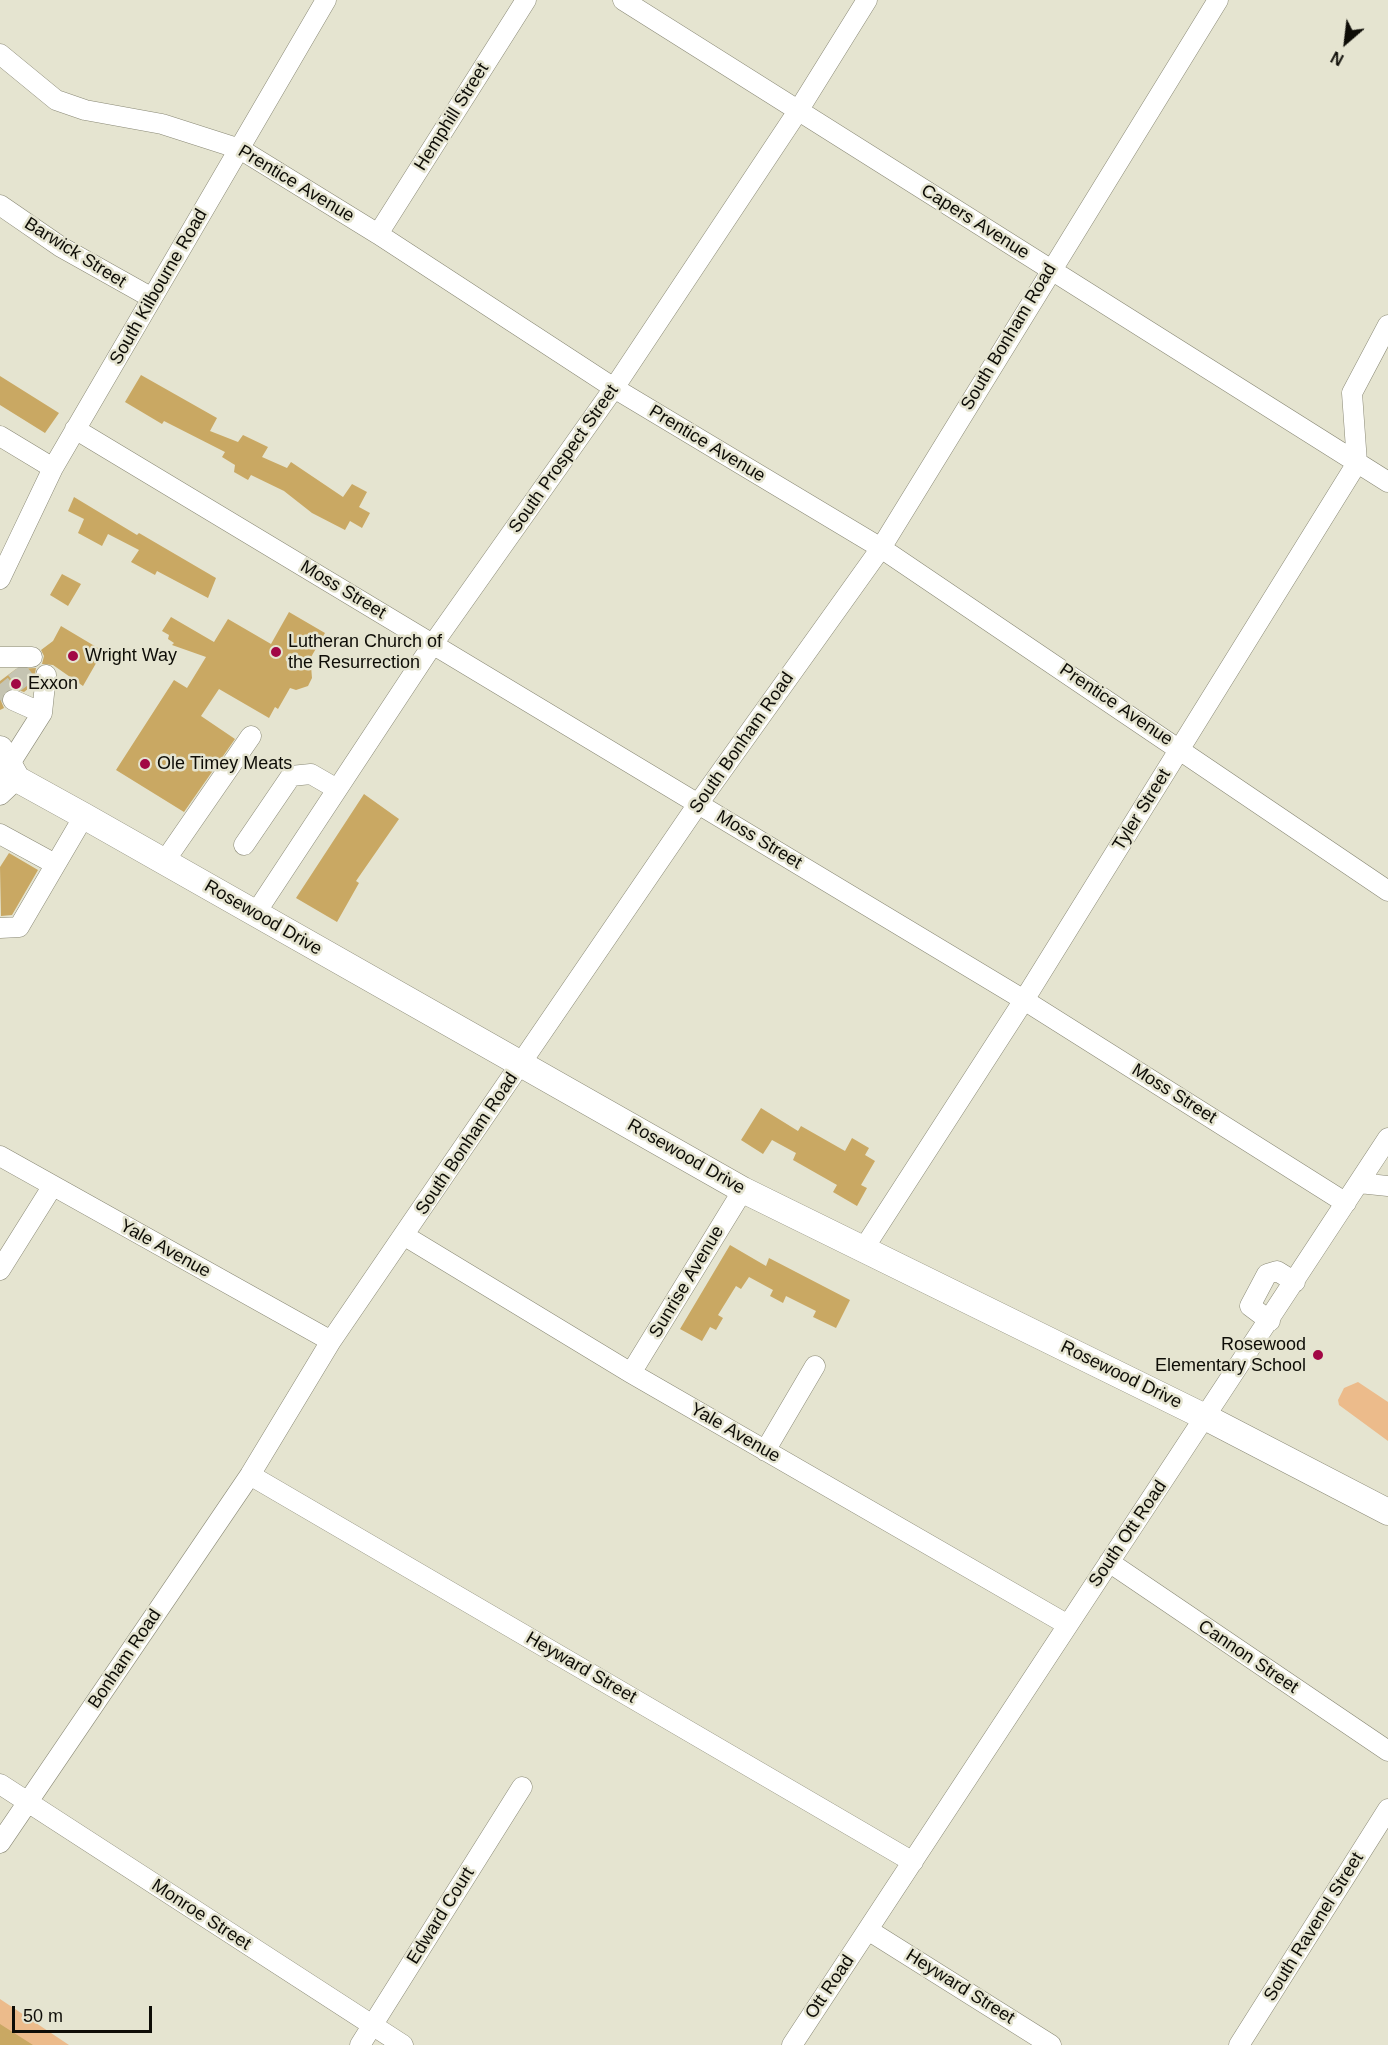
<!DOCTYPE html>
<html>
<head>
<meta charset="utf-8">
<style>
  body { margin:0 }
  #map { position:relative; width:1388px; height:2045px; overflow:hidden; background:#e5e4d0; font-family:Arial,sans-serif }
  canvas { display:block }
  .north { position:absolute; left:1316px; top:12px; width:60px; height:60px; -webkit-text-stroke:4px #e5e4d0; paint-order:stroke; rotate:208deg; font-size:16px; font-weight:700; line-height:24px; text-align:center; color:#0e0d07 }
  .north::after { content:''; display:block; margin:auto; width:21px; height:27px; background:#0e0d07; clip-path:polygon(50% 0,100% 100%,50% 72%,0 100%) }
  .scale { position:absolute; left:12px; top:2006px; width:140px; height:27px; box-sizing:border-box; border:3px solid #0e0d07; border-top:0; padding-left:8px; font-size:18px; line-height:21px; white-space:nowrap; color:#0e0d07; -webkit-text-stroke:4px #e5e4d0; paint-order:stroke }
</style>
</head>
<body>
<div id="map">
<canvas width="1388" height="2045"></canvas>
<div class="north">N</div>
<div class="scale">50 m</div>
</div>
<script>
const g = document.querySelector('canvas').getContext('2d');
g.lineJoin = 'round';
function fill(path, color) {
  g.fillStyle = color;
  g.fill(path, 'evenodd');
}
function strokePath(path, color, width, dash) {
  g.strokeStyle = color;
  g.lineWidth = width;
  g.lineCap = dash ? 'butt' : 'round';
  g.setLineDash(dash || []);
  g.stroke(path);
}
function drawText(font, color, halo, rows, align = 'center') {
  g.font = font + ' Arial,sans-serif';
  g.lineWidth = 5;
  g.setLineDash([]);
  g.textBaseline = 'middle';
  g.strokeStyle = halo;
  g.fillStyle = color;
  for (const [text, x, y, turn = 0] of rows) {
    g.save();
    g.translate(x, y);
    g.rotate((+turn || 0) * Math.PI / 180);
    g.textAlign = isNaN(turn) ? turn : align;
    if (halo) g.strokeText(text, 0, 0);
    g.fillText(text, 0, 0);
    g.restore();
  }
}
fill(new Path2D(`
  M 1358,1382 L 1388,1402 L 1388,1441 L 1339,1405 L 1338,1400 L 1344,1388 Z
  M 0,1999 L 69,2045 L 0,2045 Z`), '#ecbb8b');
fill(new Path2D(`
  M 141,375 L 217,418 L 210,431 L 238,442 L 243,435 L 268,447 L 262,457 L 287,468 L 291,462 L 343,497 L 352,484 L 367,492 L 359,507 L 370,513 L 362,528 L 350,521 L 345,530 L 312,513 L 284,491 L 251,475 L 248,480 L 234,472 L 235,465 L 222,457 L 225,452 L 164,421 L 162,424 L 125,402 Z
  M 0,376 L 59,413 L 45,433 L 0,405 Z
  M 74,497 L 137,535 L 139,533 L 216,578 L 208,598 L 157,571 L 155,575 L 131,562 L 139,550 L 108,534 L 102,546 L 78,533 L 84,519 L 68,511 Z
  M 62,574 L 81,584 L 68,606 L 50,595 Z
  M 289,612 L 325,633 L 307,664 L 311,666 L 312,678 L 308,686 L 296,690 L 290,688 L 278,709 L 275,707 L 269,718 L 219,689 L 201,716 L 235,739 L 184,812 L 116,770 L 174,680 L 187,688 L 206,657 L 172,645 L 174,643 L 168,639 L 169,635 L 162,631 L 171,617 L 214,642 L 228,619 L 271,644 Z
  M 61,626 L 103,651 L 83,686 L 53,665 L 42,664 L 44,656 L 41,650 L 53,641 Z
  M 36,668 L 33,685 L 24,692 L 12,688 L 6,691 L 1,701 L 4,708 L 0,710 L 0,681 L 16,669 Z
  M 364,794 L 399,819 L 356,881 L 359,883 L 337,922 L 296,898 Z
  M 9,853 L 38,870 L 12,915 L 1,916 L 0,867 Z
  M 761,1108 L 798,1131 L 801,1126 L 845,1151 L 852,1138 L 869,1148 L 865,1155 L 875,1161 L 861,1185 L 867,1188 L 857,1206 L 833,1192 L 837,1185 L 793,1160 L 796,1153 L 772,1140 L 763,1154 L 741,1140 Z
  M 730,1245 L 766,1266 L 769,1258 L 850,1300 L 836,1328 L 813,1317 L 816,1311 L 786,1296 L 783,1303 L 770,1296 L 773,1290 L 749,1277 L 741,1289 L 736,1286 L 718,1315 L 723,1318 L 716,1330 L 710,1327 L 702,1341 L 680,1329 Z
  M 0,2024 L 33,2045 L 0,2045 Z`), '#c9a863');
strokePath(new Path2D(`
  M 16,669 L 30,687
  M 0,684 L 13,700`), '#c5c4b2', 20, [20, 10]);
const minor = new Path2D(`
  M 623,0 L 1388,482
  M 0,54 L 56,100 L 85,110 L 162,124 L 240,149 L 378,234 L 614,388 L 881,548 L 1388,891
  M 0,205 L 61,247 L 152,298
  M 378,234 L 526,0
  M 75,429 L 1024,1000 L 1346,1203
  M 0,436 L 53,468
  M 0,579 L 53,468 L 326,0
  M 0,657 L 32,657
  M 42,713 L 46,675
  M 9,765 L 42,713 L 13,700
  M 0,795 L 17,779
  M 0,834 L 55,864
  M 244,845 L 291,776 L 311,774 L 337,789
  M 164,862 L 251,736
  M 255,914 L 433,644 L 614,388 L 798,111 L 867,0
  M 0,928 L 19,927 L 84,816
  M 0,1156 L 331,1341
  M 1359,1183 L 1388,1186
  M 405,1236 L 631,1373 L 1068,1625
  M 864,1248 L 1024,1000 L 1357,463 L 1352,393 L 1388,325
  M 0,1270 L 52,1187
  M 1270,1321 L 1250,1306 L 1267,1274 L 1277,1271 L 1295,1282
  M 631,1373 L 743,1190
  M 765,1451 L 815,1366
  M 250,1475 L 913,1862
  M 1109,1562 L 1388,1751
  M 0,1784 L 403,2045
  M 0,1843 L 250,1475 L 331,1341 L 698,804 L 881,548 L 1218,0
  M 868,1930 L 1051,2045
  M 360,2045 L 522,1787
  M 792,2045 L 1388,1138
  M 1239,2045 L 1388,1809`);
const major = new Path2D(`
  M 0,749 L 17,779
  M 0,777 L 17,779 L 84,816 L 743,1190 L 1207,1418 L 1388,1512`);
strokePath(minor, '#898875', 21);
strokePath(major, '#898875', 27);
strokePath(minor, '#fff', 20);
strokePath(major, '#fff', 26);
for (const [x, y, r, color] of [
  [276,652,6,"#a20745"],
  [73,656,6,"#a20745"],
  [16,684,6,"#a20745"],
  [145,764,6,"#a20745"],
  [1318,1355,6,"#a20745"]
]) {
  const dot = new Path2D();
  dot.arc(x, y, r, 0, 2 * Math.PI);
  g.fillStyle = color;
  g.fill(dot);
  strokePath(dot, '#e5e4d0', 2);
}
drawText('18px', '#0e0d07', '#e5e4d0', [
  ["Hemphill Street",452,117,-58],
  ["Prentice Avenue",296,184,31],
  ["Capers Avenue",975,222,32],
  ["Barwick Street",75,253,32],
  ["South Kilbourne Road",159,287,-60],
  ["South Bonham Road",1009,337,-59],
  ["Prentice Avenue",707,444,31],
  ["South Prospect Street",564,459,-55],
  ["Moss Street",343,590,31],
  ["Prentice Avenue",1116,705,34],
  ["South Bonham Road",742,743,-55],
  ["Tyler Street",1142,810,-58],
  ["Moss Street",759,840,31],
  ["Rosewood Drive",263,918,30],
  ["Moss Street",1174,1094,32],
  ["South Bonham Road",467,1144,-56],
  ["Rosewood Drive",686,1157,30],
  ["Yale Avenue",165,1249,29],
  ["Sunrise Avenue",687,1282,-59],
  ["Rosewood Drive",1121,1375,26],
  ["Yale Avenue",735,1433,30],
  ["South Ott Road",1128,1534,-56],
  ["Cannon Street",1248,1657,34],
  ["Bonham Road",125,1659,-56],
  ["Heyward Street",581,1668,30],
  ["Monroe Street",201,1915,33],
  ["Edward Court",441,1916,-58],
  ["South Ravenel Street",1314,1927,-58],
  ["Ott Road",830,1987,-56],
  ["Heyward Street",960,1987,32]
]);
drawText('18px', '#0e0d07', '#e5e4d0', [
  ["Lutheran Church of",288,642],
  ["the Resurrection",288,663],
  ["Wright Way",85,656],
  ["Exxon",28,684],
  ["Ole Timey Meats",157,764],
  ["Rosewood",1306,1345,"right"],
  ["Elementary School",1306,1366,"right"]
], 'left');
</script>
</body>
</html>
